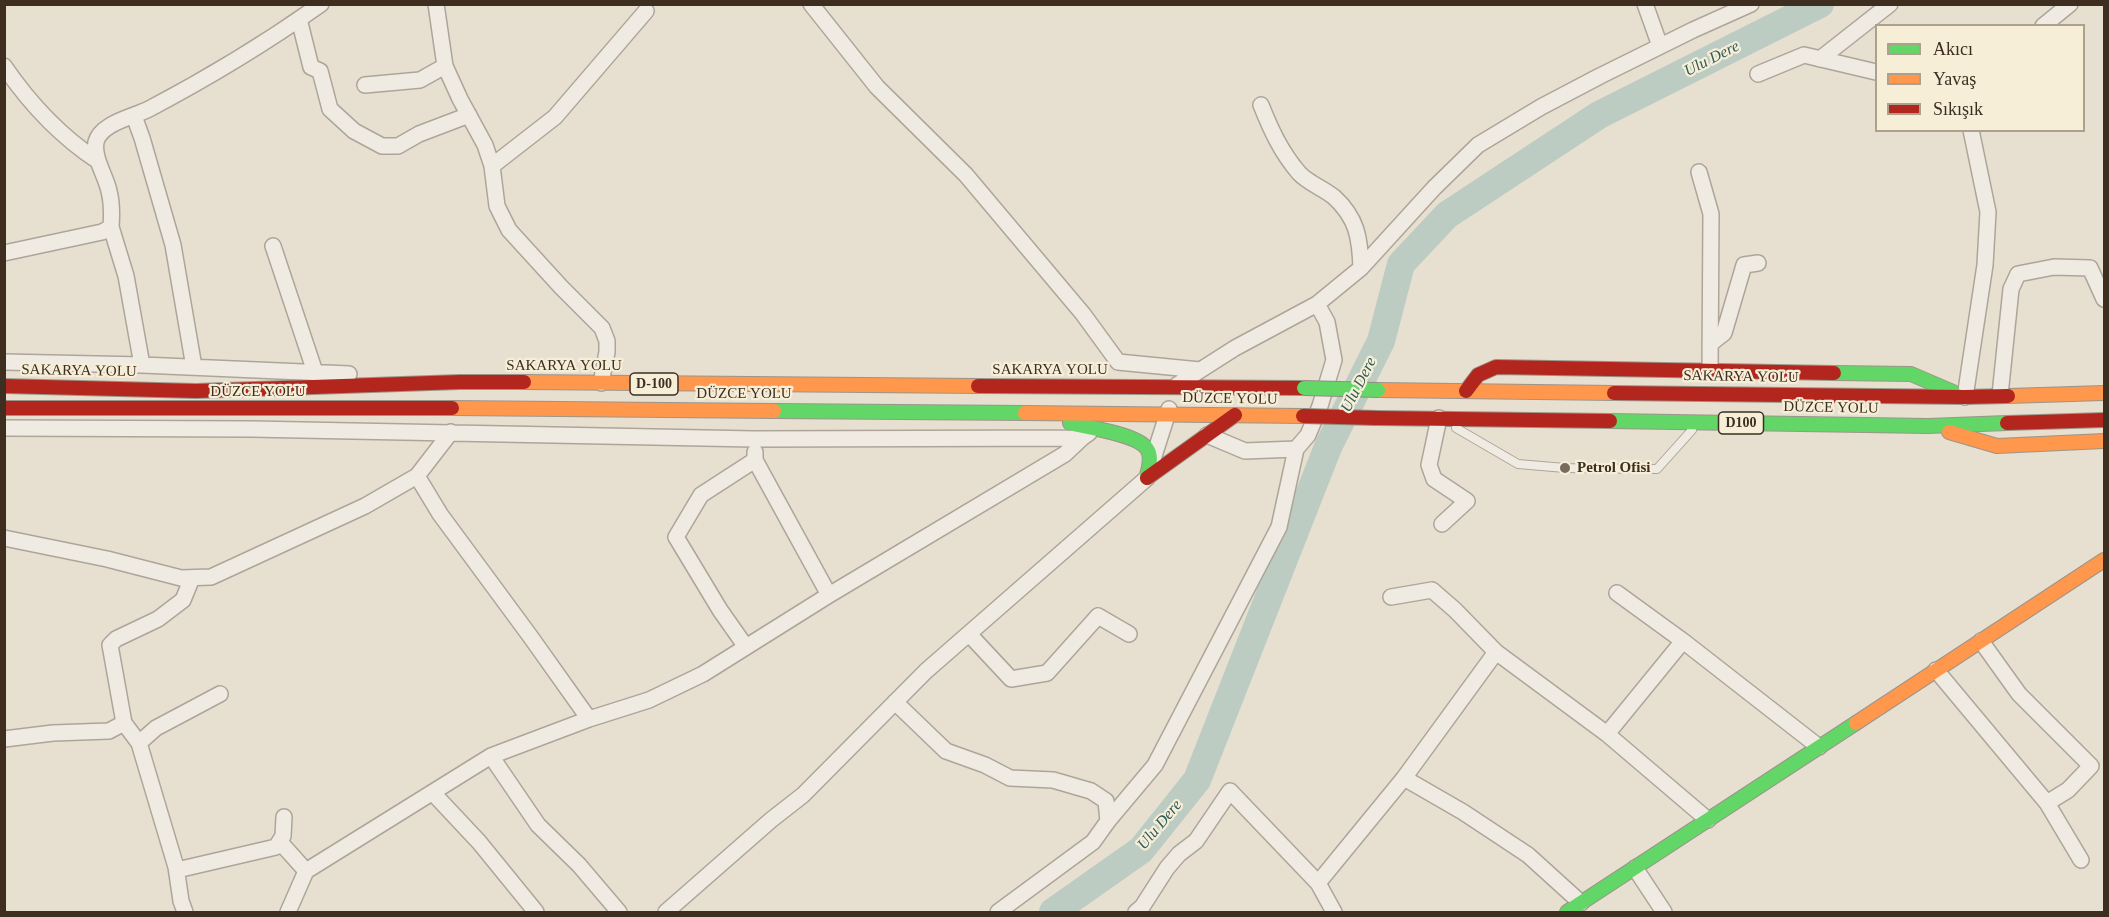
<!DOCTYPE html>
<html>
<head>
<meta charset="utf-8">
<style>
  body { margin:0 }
  #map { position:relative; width:2109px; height:917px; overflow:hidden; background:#e7e0d1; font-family:Georgia,serif }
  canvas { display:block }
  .frame { position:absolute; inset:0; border:6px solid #3d2e20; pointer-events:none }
  .legend { position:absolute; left:1875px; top:24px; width:210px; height:108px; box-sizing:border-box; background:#f7eed8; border:2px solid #ada18e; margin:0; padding:8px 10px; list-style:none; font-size:18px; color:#3d2e20 }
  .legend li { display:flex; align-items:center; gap:12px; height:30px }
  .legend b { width:30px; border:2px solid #ada18e }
</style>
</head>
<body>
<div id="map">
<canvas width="2109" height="917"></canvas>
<div class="frame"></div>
<ul class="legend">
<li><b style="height:8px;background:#63d668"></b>Akıcı</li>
<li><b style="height:8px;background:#ff974d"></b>Yavaş</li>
<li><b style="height:8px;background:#b3261e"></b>Sıkışık</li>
</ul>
</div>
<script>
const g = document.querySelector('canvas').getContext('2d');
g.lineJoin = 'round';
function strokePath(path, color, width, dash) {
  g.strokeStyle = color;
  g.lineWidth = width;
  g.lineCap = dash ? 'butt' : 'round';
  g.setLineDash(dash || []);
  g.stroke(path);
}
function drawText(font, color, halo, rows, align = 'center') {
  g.font = font + ' Georgia,serif';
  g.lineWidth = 4.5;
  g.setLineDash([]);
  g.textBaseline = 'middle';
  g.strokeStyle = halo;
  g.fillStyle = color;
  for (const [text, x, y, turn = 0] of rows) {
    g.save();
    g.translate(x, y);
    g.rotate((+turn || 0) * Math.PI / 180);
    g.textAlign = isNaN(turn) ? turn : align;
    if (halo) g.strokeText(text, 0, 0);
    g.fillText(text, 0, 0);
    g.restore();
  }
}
strokePath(new Path2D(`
  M 1053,912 L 1141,850 L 1197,780 L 1328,447 L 1381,341 L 1401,264 L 1447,215 L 1599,115 L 1820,4`), '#bcccc2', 28);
const lane = new Path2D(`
  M 1456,428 L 1518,464 L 1565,468 L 1657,469 L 1692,430`);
const street = new Path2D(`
  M 436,4 L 445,66 L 460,99 L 485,145 L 492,166 L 497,206 L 509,230 L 561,287 L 602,328 L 607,341 L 607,352 L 601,383
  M 811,4 L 877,87 L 966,175 L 1083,314 L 1118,362 L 1200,370
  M 1645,4 L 1660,46
  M 299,19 L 311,67 L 320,71 L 330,109 L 354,131 L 382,146 L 398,146 L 419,134 L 469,115
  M 2043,26 L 2070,4
  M 1820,59 L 1890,4
  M 4,66 C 30,104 60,136 98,161
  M 1758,74 L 1804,55 L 1876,72
  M 365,85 L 420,80 L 445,66
  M 1261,105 C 1271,130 1281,152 1299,173 C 1308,183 1323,188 1334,197 C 1357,218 1360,238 1361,268
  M 134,116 L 142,138 L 173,245 L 194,367
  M 492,166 L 555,117 L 646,11
  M 1699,172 L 1711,214 L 1710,370
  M 111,227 L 126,276 L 142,365
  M 273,246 L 315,372
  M 4,253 L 102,232 L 111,227 C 112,214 112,203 109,191 C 106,176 93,158 96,142 C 101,123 133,117 149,109 C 208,78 266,43 321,4
  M 1710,344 L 1724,333 L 1744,265 L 1758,263
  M 4,362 L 142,365 L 349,374
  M 1177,385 L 1235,348 L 1317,304 L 1361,268 L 1434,188 L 1478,145 L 1541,107 L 1600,76 L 1693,30 L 1751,4
  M 2000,395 L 2011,289 L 2018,274 L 2054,267 L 2090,268 L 2104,299
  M 1965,397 L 1985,265 L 1988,212 L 1971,130
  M 1439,418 L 1429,465 L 1434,479 L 1467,501 L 1442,524
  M 4,428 L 251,429 L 754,439 L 1082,438 L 1089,433
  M 1207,435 L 1245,451 L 1296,449
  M 755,452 L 755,460 L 829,595
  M 417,476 L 440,514 L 530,636 L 589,719
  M 4,538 L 107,559 L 181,578 L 211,577 L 365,506 L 417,476 L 451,432
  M 1617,593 L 1683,641
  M 1391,597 L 1432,590 L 1455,610 L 1496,652
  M 969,634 L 1011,679 L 1047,673 L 1098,616 L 1129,634
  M 746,647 L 720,610 L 676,537 L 701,495 L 755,460
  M 1936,670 L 2047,803 L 2068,790 L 2091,766 L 2019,694 L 1981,641
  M 895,702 L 946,751 L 985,765 L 1010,778 L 1053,780 L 1091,791 L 1106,801 L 1108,821 L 1093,842 L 998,912
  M 1607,734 L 1683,641 L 1819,747
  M 4,739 L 53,733 L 109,731 L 124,723
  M 139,743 L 156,728 L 220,694
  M 491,756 L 538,825 L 579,865 L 619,912
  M 1404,778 L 1463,812 L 1528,855 L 1581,903
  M 433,793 L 479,842 L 536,912
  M 2047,803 L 2081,860
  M 1108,821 L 1155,765 L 1279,527 L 1296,449 L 1308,435 L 1320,406 L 1334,360 L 1327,322 L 1317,304
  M 280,842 L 306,871
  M 1635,868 L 1664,912
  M 177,870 L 276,847 L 283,836 L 284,817
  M 1318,883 L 1334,912
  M 185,912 L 181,901 L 176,867 L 139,743 L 124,723 L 110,645 L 116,639 L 158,619 L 183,600 L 192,578
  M 288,912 L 306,871 L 491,756 L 589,719 L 649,700 L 703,674 L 829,595 L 1065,454 L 1082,438
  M 666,912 L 771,820 L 803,795 L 926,671 L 1147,478 L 1169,409
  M 1136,912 L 1142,907 L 1167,868 L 1179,854 L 1196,841 L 1230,791 L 1318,883 L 1404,778 L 1496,652 L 1607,734 L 1708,820`);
const fast = new Path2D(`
  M 1834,373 L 1911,374 L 1953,392
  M 774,411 L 1025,413
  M 1610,421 L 1928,426 L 2007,423
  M 1070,423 C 1088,428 1138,434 1147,449 C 1153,457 1148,469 1147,478
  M 1567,912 L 1856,723`);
const slow = new Path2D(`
  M 524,382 L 978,386
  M 1378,390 L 1614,393
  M 2008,396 L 2104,393
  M 452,408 L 774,411
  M 1025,413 L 1303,416
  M 1949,432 L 1997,446 L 2104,441
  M 1856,723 L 2104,560`);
const jam = new Path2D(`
  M 4,386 L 196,391 L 460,382 L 524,382
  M 978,386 L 1304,388
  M 1466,391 L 1478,375 L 1496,367 L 1834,373
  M 1614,393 L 1965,397 L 2008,396
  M 4,408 L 452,408
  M 1377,418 L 1610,421
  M 2007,423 L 2104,420
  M 1147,478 L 1235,415`);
strokePath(lane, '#ada599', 10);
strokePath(street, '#ada599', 18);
strokePath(fast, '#9c958a', 16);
strokePath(slow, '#9c958a', 16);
strokePath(jam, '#9c958a', 16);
strokePath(lane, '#efebe3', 8);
strokePath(street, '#efebe3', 15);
strokePath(fast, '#63d668', 14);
strokePath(slow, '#ff974d', 14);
strokePath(jam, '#b3261e', 14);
const fastBridge = new Path2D(`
  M 1304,388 L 1378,390`);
const jamBridge = new Path2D(`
  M 1303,416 L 1377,418`);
strokePath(fastBridge, '#928b80', 16, []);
strokePath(jamBridge, '#928b80', 16, []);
strokePath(fastBridge, '#63d668', 14);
strokePath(jamBridge, '#b3261e', 14);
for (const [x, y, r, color] of [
  [1565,468,6,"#786c5e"]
]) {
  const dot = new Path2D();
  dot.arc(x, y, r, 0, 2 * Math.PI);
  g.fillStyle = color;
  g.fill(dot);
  strokePath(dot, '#f7eed8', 2);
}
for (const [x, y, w] of [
  [654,384,48],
  [1741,423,45]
]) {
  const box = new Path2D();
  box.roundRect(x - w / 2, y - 11, w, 22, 4.5);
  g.fillStyle = '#f7eed8';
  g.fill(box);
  strokePath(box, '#3d2e20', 1.5);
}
drawText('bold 14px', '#3d2e20', null, [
  ["D-100",654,384],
  ["D100",1741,423]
]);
drawText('15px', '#3d2e20', '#f7eed8', [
  ["SAKARYA YOLU",564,366],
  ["SAKARYA YOLU",1050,370],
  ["SAKARYA YOLU",79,371,1],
  ["SAKARYA YOLU",1741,377,1],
  ["DÜZCE YOLU",258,392],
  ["DÜZCE YOLU",744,394],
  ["DÜZCE YOLU",1230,399,1],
  ["DÜZCE YOLU",1831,408,1]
]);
drawText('bold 15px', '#3d2e20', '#f7eed8', [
  ["Petrol Ofisi",1577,468]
], 'left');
drawText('italic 16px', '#2f5d5a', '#f7eed8', [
  ["Ulu Dere",1712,59,-27],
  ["Ulu Dere",1359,385,-63],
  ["Ulu Dere",1160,825,-50]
]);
</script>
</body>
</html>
